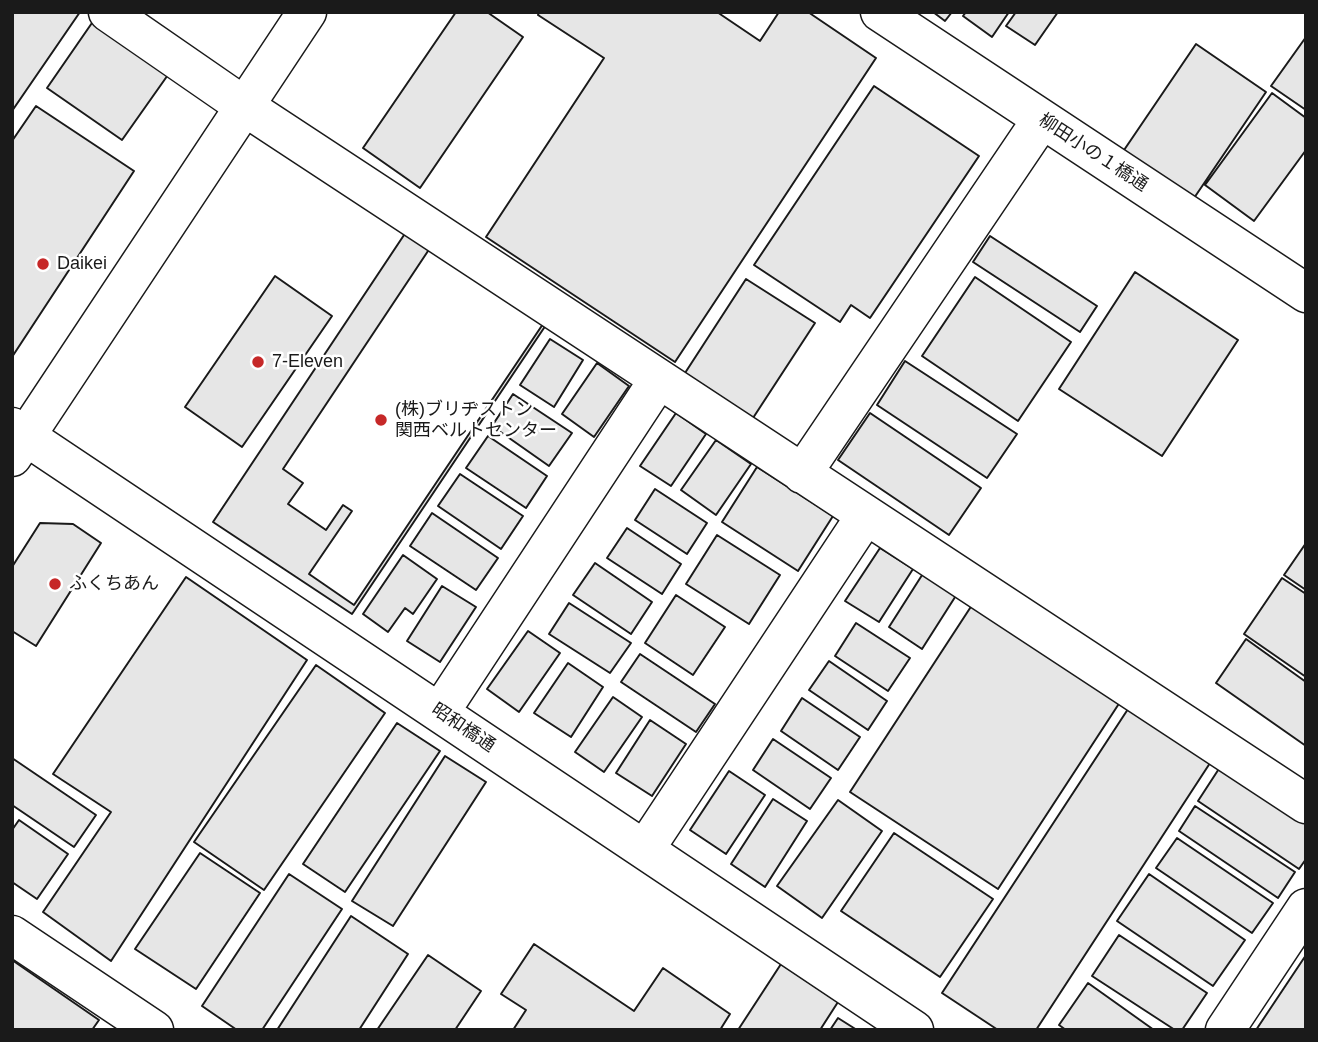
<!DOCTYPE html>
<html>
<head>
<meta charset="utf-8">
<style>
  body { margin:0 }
  #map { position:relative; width:1318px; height:1042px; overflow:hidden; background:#fff; font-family:Arial,sans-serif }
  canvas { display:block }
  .frame { position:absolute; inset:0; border:14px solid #1a1a1a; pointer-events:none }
</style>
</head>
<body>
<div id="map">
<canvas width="1318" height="1042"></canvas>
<div class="frame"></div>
</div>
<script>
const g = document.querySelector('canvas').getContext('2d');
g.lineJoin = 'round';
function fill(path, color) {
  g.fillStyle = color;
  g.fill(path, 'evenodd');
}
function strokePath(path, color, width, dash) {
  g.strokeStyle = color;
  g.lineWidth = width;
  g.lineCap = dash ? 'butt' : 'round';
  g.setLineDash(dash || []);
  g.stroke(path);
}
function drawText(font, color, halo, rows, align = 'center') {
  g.font = font + ' Arial,"Noto Sans JP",sans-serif';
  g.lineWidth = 5;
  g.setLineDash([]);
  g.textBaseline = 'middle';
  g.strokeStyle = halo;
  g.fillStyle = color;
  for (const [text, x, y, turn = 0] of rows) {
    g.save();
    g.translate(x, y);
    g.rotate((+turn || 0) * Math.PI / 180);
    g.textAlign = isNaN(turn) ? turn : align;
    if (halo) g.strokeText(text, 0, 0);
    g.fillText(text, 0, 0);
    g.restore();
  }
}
const building = new Path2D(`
  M 12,12 L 80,12 L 12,111 Z
  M 456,12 L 487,12 L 523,37 L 420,188 L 363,148 Z
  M 539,12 L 717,12 L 760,41 L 779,12 L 808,12 L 876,58 L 675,362 L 486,237 L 604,58 L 538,15 Z
  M 933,12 L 952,12 L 945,21 Z
  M 966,12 L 1009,12 L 992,37 L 963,16 Z
  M 1016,12 L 1058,12 L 1035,45 L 1006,26 Z
  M 94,20 L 170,72 L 122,140 L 47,88 Z
  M 1306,37 L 1306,110 L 1271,86 Z
  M 1196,44 L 1266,92 L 1190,204 L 1120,156 Z
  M 874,86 L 979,156 L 870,318 L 851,305 L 840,322 L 754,265 Z
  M 1272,93 L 1306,118 L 1306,150 L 1254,221 L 1205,185 Z
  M 36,106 L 134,171 L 12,357 L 12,141 Z
  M 410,226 L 550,319 L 352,614 L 213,522 Z
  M 990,236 L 1097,306 L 1080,332 L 973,262 Z
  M 432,245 L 545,321 L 354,605 L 309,574 L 352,511 L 343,505 L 326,530 L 288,504 L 303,483 L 283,469 Z
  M 1135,272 L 1238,340 L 1162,456 L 1059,389 Z
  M 275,276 L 332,316 L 242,447 L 185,407 Z
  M 975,277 L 1071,342 L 1018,421 L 922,356 Z
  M 746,279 L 815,323 L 753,418 L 685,373 Z
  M 550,339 L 583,360 L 554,407 L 520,385 Z
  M 905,361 L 1017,434 L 987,478 L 877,405 Z
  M 597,363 L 629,386 L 594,437 L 562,414 Z
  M 513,394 L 572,433 L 549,466 L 492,426 Z
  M 676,413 L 706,434 L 671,486 L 640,466 Z
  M 870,413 L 981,488 L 949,535 L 838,460 Z
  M 488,436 L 547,476 L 526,508 L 466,468 Z
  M 716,440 L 751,464 L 716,515 L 681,490 Z
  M 757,467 L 833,516 L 798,571 L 722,522 Z
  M 460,474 L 523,516 L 501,549 L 438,506 Z
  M 655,489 L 707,523 L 687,554 L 635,520 Z
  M 432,513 L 498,558 L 476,590 L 410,546 Z
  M 40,523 L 73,524 L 101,543 L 36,646 L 12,631 L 12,567 Z
  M 627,528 L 681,564 L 662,594 L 607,558 Z
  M 717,535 L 780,575 L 749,624 L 686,584 Z
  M 1306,543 L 1306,590 L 1284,575 Z
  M 880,548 L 913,569 L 879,622 L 845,601 Z
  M 403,555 L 437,579 L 413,614 L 405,608 L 388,632 L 363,614 Z
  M 595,563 L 652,602 L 631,634 L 573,595 Z
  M 924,572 L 957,594 L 922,649 L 889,627 Z
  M 186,577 L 307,660 L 111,961 L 43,912 L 111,812 L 53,774 Z
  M 1282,578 L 1306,594 L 1306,677 L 1244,634 Z
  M 442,586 L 476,607 L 440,662 L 407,641 Z
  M 676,595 L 725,627 L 693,675 L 645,643 Z
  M 974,602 L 1122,699 L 998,889 L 850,792 Z
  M 569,603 L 631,643 L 610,673 L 549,634 Z
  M 856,623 L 910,658 L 888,691 L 835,656 Z
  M 528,631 L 560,653 L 519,712 L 487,689 Z
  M 1246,639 L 1306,682 L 1306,746 L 1216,683 Z
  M 640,654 L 715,704 L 696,732 L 621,682 Z
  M 829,661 L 887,701 L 868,730 L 809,690 Z
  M 568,663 L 603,687 L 571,737 L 534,713 Z
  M 316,665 L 385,713 L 264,890 L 194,842 Z
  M 613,697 L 642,717 L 604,772 L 575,752 Z
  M 802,698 L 860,737 L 838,770 L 781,731 Z
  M 1130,706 L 1212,760 L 1036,1030 L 998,1030 L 942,993 Z
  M 650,720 L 686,744 L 652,796 L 616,773 Z
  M 397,723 L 440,751 L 345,892 L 303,864 Z
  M 773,739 L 831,778 L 810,809 L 753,770 Z
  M 445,756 L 486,782 L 393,926 L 352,901 Z
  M 12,758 L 96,815 L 74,847 L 12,805 Z
  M 1224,761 L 1306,816 L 1306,859 L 1299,869 L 1198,801 Z
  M 729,771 L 765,795 L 726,854 L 690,830 Z
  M 773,799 L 807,821 L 765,887 L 731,864 Z
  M 838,800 L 882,831 L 822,918 L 777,886 Z
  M 1195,806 L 1295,872 L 1278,898 L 1179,831 Z
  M 19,820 L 68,854 L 37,899 L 12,882 L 12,830 Z
  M 894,833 L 993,899 L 940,977 L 841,911 Z
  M 1177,838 L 1273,903 L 1252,933 L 1156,868 Z
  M 200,853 L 260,893 L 196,989 L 135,949 Z
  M 289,874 L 342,909 L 262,1030 L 237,1030 L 202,1006 Z
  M 1149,874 L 1245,940 L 1213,986 L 1117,921 Z
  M 351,916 L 408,954 L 359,1030 L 277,1030 Z
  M 1119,935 L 1207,993 L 1182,1030 L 1175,1030 L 1092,976 Z
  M 534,944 L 634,1011 L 663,968 L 730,1014 L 720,1030 L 513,1030 L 526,1010 L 501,994 Z
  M 428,955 L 481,991 L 455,1030 L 377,1030 Z
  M 1306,955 L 1306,1030 L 1256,1030 Z
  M 12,960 L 99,1020 L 92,1030 L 12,1030 Z
  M 781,964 L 838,1002 L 820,1030 L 738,1030 Z
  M 1088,983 L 1154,1030 L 1066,1030 L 1059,1025 Z
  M 838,1018 L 857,1030 L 830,1030 Z`);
fill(building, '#e6e6e6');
strokePath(building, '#1a1a1a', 2);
const minor = new Path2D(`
  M 108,12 L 244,106 L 1306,804
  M 880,12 L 1306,293
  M 12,427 L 914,1030
  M 802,474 L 1042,119
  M 440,712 L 659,379
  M 645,849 L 866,515
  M 12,935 L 154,1030
  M 1225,1030 L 1306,908`);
const tertiary = new Path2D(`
  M 12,457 L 307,12`);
strokePath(minor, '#1a1a1a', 41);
strokePath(tertiary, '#1a1a1a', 41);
strokePath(minor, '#fff', 38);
strokePath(tertiary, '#fff', 38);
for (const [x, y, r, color] of [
  [43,264,7,"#c62828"],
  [258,362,7,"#c62828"],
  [381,420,7,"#c62828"],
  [55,584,7,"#c62828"]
]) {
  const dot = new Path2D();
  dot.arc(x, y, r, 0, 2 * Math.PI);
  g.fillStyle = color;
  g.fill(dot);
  strokePath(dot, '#fff', 2.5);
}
drawText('18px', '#1a1a1a', '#fff', [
  ["柳田小の１橋通",1093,153,33],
  ["昭和橋通",463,728,34]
]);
drawText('18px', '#1a1a1a', '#fff', [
  ["Daikei",57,264],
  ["7-Eleven",272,362],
  ["(株)ブリヂストン",395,410],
  ["関西ベルトセンター",395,431],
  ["ふくちあん",69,584]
], 'left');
</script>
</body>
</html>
